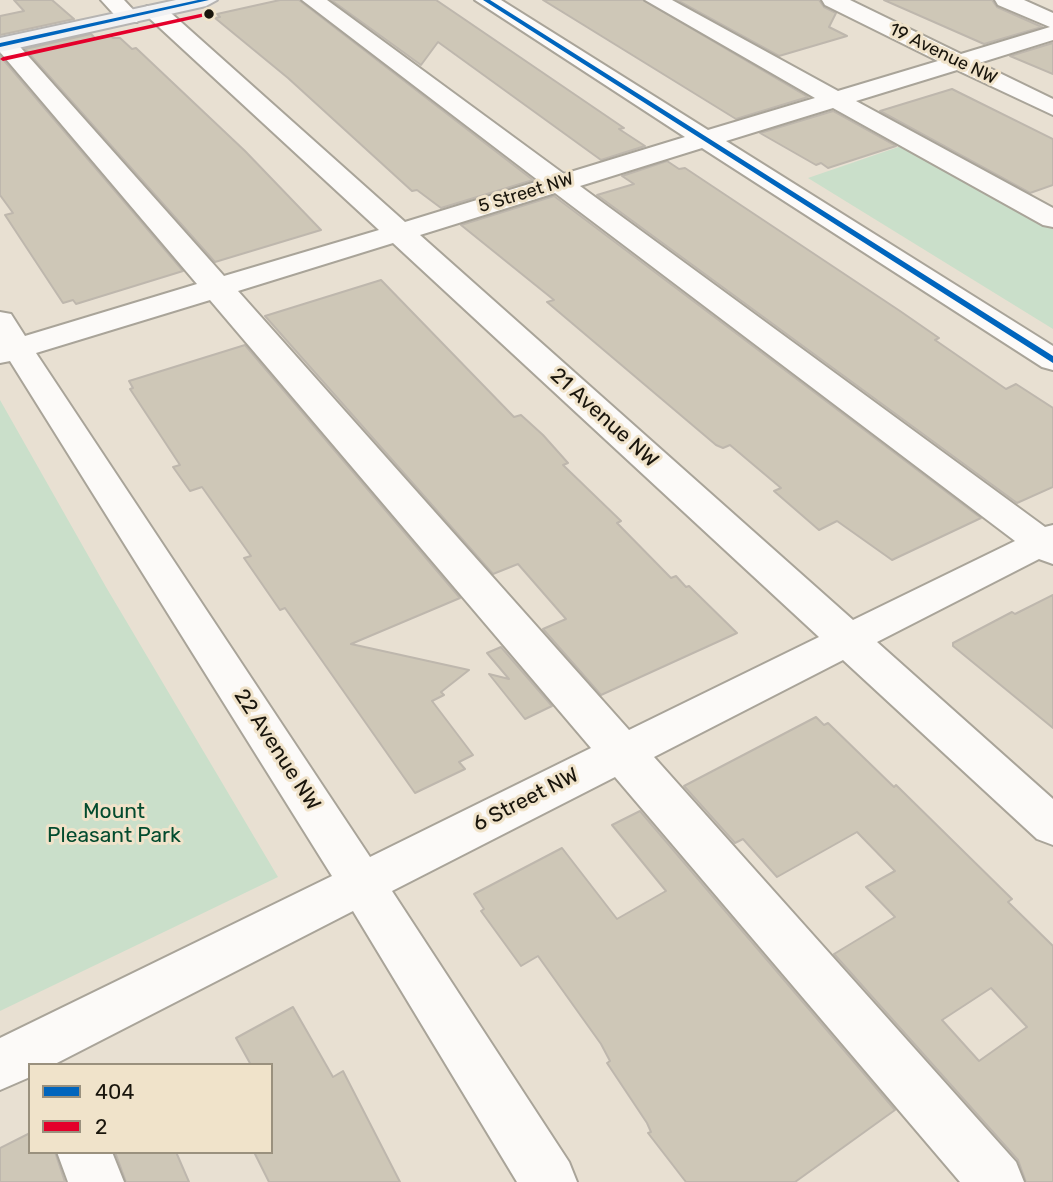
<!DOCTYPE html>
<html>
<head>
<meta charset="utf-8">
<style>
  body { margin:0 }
  #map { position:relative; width:1053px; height:1182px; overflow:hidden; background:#e8e0d2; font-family:Rubik,sans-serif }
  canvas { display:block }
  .legend { position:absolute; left:28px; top:1063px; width:245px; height:91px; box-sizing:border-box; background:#f0e3ca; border:2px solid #9a917e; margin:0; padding:9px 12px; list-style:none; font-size:21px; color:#19150c }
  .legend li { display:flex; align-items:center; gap:14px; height:35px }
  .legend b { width:35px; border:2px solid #9a917e }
</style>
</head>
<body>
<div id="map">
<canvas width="1053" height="1182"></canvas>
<ul class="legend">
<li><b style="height:9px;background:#0065bd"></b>404</li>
<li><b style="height:9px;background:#e4002b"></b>2</li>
</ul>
</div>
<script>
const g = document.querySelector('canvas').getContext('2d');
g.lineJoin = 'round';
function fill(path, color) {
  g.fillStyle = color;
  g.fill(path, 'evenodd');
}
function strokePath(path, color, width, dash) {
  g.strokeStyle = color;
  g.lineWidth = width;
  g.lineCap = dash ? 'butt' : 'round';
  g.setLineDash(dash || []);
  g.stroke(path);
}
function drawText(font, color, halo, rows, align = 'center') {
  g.font = font + ' Rubik,sans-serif';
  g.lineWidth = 6;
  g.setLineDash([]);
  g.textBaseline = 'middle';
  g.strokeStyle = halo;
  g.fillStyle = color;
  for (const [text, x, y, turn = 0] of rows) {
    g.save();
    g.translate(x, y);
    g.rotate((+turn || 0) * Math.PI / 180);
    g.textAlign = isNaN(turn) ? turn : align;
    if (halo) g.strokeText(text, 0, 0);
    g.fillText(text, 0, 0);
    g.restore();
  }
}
fill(new Path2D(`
  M 907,144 L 1053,226 L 1053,329 L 808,178 Z
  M 0,400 L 106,587 L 278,877 L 0,1011 Z`), '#cadfca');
const building = new Path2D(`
  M 14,0 L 52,0 L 74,19 L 0,35 L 0,16 L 24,11 Z
  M 280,0 L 299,0 L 533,180 L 441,208 L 417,190 L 412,191 L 288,78 L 215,18 L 220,17 L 217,14 Z
  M 331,0 L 436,0 L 624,128 L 619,129 L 645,146 L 601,160 L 438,42 L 421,65 Z
  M 543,0 L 643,0 L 808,97 L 736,119 Z
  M 677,0 L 819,0 L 824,7 L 836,13 L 829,27 L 847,36 L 779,56 Z
  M 884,0 L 992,0 L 997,7 L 1042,27 L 984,44 Z
  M 91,34 L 95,38 L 110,35 L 113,38 L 120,38 L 132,49 L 136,48 L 245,151 L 321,230 L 215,262 L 25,49 Z
  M 1053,43 L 1053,74 L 1010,56 Z
  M 0,56 L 183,271 L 76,304 L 73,300 L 63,303 L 5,215 L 13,213 L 0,195 Z
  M 952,89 L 1053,139 L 1053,185 L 1030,193 L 880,111 Z
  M 833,111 L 896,146 L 828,168 L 821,163 L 816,165 L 760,133 Z
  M 667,161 L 679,169 L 685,168 L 900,311 L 939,338 L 935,340 L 1006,389 L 1016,384 L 1053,408 L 1053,487 L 1017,503 L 597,195 L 634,184 L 622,176 Z
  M 554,196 L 981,518 L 892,560 L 837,521 L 819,530 L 774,491 L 781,488 L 730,445 L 723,448 L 716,445 L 547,302 L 554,300 L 461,225 Z
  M 381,280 L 514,417 L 521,415 L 543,435 L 568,463 L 563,465 L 621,521 L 617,523 L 671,578 L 676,576 L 686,587 L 689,586 L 737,633 L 601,695 L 543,629 L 566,619 L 518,564 L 493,574 L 265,316 Z
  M 245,345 L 460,598 L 351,644 L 469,670 L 441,692 L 444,695 L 432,701 L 473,755 L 459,762 L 465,769 L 415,793 L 285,608 L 280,610 L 244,558 L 251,556 L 202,487 L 190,491 L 173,467 L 180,465 L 130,389 L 133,388 L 129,381 Z
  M 1053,595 L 1053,728 L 953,646 L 953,643 L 1012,612 L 1015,614 Z
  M 501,647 L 552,706 L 525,719 L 489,674 L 509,679 L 487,653 Z
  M 816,717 L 824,725 L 828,723 L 894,787 L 896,785 L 1012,899 L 1008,902 L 1053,946 L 1053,1182 L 1026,1182 L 1018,1160 L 834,954 L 895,917 L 866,887 L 895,871 L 857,832 L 777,877 L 743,839 L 735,843 L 684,786 ZM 991,988 L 1027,1027 L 979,1061 L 942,1020 Z
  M 640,811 L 895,1110 L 795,1182 L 686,1182 L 648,1133 L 651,1132 L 647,1123 L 607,1063 L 610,1061 L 601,1044 L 538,956 L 521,966 L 481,911 L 484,909 L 474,894 L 562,848 L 617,919 L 666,891 L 612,825 Z
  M 293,1007 L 333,1077 L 343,1071 L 400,1182 L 269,1182 L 254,1152 L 271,1152 L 271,1065 L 251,1065 L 236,1038 Z
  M 30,1133 L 30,1152 L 55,1152 L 65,1182 L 0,1182 L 0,1148 Z
  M 115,1152 L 176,1152 L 189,1182 L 126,1182 Z`);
fill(building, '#cec7b7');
strokePath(building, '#beb7ad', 2);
const minor = new Path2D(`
  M 101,0 L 124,0 L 140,17 L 137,22 L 121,22 Z
  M 302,0 L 327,0 L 564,174 L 685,137 L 475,0 L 501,0 L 708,130 L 815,98 L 645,0 L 672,0 L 838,91 L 938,61 L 825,5 L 822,0 L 850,0 L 961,54 L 1050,27 L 998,5 L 995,0 L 1024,0 L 1053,13 L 1053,40 L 979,63 L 1053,99 L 1053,115 L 957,70 L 856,101 L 1053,208 L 1053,227 L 1043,225 L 833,108 L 726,141 L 1053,346 L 1053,370 L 1042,367 L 702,148 L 580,186 L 1045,527 L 1053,525 L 1053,564 L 1039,559 L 877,642 L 1053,799 L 1053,845 L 1037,839 L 843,660 L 654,757 L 1016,1162 L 1024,1182 L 960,1182 L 615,777 L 392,891 L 569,1162 L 577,1182 L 517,1182 L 353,911 L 53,1065 L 30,1065 L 30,1077 L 0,1090 L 0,1038 L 332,876 L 10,361 L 0,363 L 0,312 L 11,314 L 25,336 L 197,284 L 0,52 L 0,38 L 13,39 L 224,276 L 379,230 L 147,16 L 144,11 L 147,6 L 163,6 L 405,222 L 539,181 ZM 555,193 L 1015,541 L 853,620 L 420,235 ZM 393,243 L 819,637 L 629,730 L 238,291 ZM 210,300 L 591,748 L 370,857 L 36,353 Z
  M 57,1152 L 112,1152 L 124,1182 L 68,1182 Z`);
const major = new Path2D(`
  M 176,0 L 217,0 L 206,6 L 0,52 L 0,38 Z`);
strokePath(minor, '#a9a499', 4);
strokePath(major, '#b6b4b2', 4);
fill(minor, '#fcfaf8');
fill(major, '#f1f1f2');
fill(new Path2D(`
  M 198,0 L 209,0 L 0,47 L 0,43 Z
  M 483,0 L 490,0 L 1053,356 L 1053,363 Z`), '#0065bd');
fill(new Path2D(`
  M 209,12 L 212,14 L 211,15 L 3,61 L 0,59 L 3,57 Z`), '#e4002b');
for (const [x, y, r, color] of [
  [209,14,6,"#19150c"]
]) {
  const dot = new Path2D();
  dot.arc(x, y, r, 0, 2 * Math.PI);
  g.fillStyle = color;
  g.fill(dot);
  strokePath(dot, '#f0e3ca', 2.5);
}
drawText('18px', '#19150c', '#f0e3ca', [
  ["19 Avenue NW",943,54,26],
  ["5 Street NW",526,193,-17]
]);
drawText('21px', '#19150c', '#f0e3ca', [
  ["21 Avenue NW",604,418,42],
  ["22 Avenue NW",277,750,57],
  ["6 Street NW",526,800,-27]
]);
drawText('21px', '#034b2e', '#f0e3ca', [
  ["Mount",114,812],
  ["Pleasant Park",114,836]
]);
</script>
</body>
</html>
